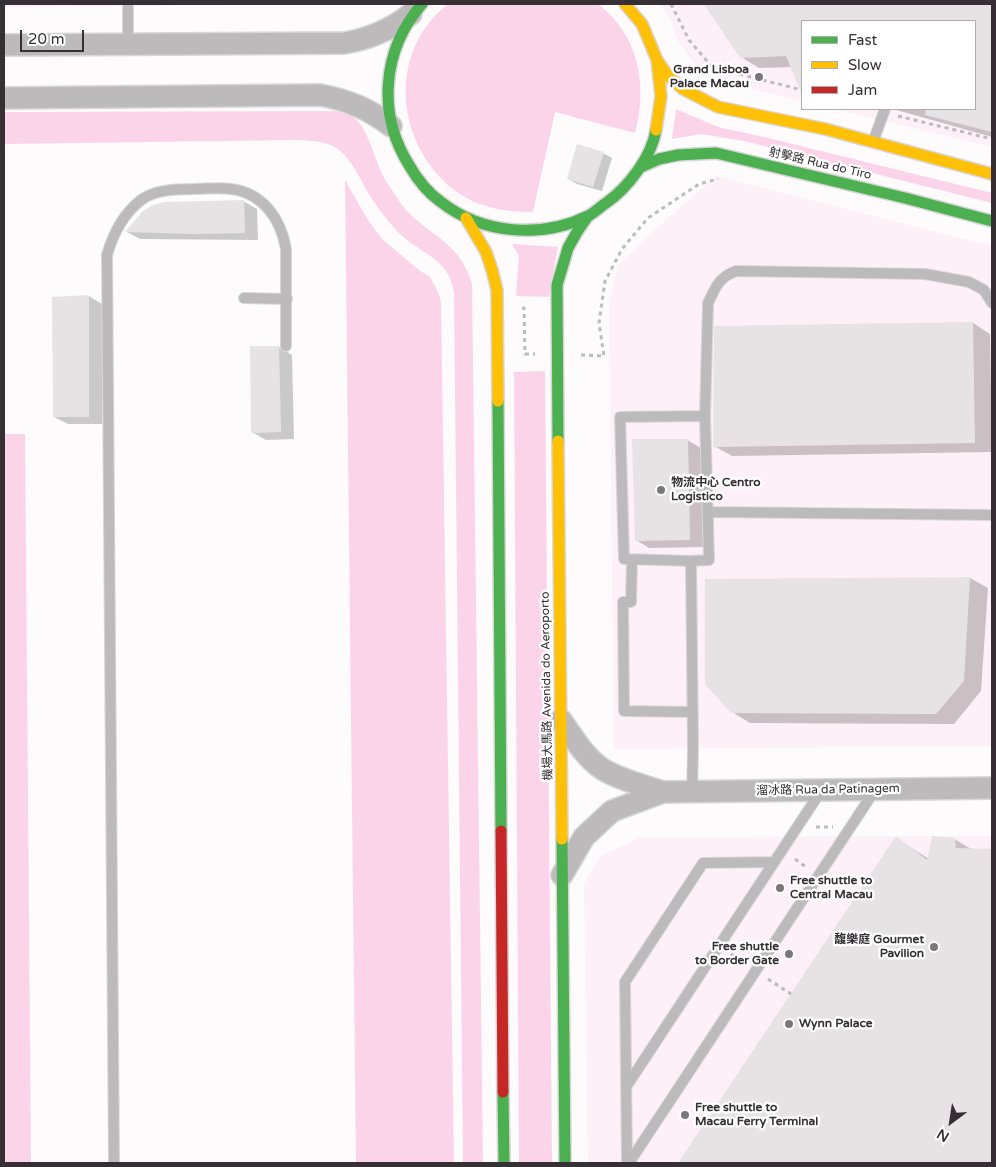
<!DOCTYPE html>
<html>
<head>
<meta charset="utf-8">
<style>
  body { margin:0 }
  #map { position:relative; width:996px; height:1167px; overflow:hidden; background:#fdfbfc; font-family:"Varela Round",sans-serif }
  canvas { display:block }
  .frame { position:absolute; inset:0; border:5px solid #362f33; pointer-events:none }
  .legend { position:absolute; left:801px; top:20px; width:175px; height:90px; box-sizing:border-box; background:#fff; border:1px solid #afacad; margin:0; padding:6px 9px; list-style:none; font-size:15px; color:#362f33 }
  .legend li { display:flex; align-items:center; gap:10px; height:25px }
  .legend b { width:25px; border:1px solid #afacad }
  .north { position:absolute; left:926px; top:1097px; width:50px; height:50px; -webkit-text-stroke:4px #fff; paint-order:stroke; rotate:211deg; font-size:14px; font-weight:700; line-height:20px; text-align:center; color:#362f33 }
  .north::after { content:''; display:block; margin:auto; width:18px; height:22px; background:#362f33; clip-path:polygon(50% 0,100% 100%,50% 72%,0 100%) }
  .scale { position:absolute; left:20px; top:30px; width:64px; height:22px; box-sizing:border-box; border:2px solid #362f33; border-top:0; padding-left:6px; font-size:15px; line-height:18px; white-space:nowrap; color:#362f33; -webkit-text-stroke:4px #fff; paint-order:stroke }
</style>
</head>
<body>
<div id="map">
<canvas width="996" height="1167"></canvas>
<div class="frame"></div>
<ul class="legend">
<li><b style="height:6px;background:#4caf50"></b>Fast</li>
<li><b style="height:6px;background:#ffc107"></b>Slow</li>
<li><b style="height:6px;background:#c62828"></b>Jam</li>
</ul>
<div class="north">N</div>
<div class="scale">20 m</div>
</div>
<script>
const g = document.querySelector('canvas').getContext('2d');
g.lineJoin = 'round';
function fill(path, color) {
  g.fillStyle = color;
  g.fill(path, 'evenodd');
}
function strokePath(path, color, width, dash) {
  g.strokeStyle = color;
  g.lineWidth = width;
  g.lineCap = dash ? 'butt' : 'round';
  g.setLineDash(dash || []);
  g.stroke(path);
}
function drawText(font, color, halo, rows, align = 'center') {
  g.font = font + ' "Varela Round","Noto Sans SC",sans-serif';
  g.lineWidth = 4.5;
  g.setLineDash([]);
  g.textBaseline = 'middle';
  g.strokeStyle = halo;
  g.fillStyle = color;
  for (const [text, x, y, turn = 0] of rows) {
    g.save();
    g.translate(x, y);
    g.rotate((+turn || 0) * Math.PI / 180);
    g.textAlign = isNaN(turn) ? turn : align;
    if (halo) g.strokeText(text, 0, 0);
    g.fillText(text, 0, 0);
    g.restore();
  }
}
fill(new Path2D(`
  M 4,4 L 342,4 L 4,7 Z
  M 660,4 L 992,4 L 992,147 L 835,109 L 975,109 L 975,21 L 802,21 L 802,101 L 723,82 L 706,72 L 691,59 L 678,41 L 670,19 Z
  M 716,176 L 992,246 L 992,746 L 614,749 L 609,304 L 618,266 L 649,235 Z
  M 992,836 L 992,1163 L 588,1163 L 584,884 L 601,856 L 641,837 Z`), '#fdf0f6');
fill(new Path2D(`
  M 448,4 L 598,4 C 639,35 648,86 635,133 L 555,112 L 533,212 C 506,212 479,208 457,192 C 395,147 386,52 448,4 Z
  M 676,109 L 718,127 L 764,137 L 992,193 L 992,203 L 744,141 L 701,134 L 672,139 Z
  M 335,111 C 340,112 346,113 350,115 C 370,125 374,165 388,184 C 395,194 401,206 410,214 C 437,239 461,246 472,284 L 483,1163 L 463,1163 L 454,292 C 448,256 418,254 396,230 C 385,218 375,205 367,191 C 359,177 352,160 339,150 C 329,141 311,141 299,140 L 4,144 L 4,112 Z
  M 345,180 L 368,220 L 382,239 L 419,270 L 430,277 L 437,290 L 441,301 L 454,1163 L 356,1163 Z
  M 512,244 L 558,247 L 549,297 L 516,296 L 519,256 Z
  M 545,371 L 552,1163 L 519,1163 L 514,372 Z
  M 4,434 L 25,434 L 31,1163 L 4,1163 Z`), '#fcd4ea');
fill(new Path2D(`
  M 705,4 L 992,4 L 992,137 L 893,109 L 975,109 L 975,21 L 802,21 L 802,79 L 794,74 L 791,67 L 759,68 L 741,57 Z
  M 603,153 L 612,158 L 602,191 L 577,184 L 568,179 Z
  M 243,201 L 257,209 L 258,240 L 140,239 L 127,232 Z
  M 89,296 L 102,304 L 102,424 L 68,424 L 54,417 Z
  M 973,323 L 990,334 L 992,452 L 732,456 L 714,446 Z
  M 279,347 L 292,355 L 294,439 L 266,440 L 252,432 Z
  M 687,440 L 701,448 L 703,547 L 649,548 L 636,540 Z
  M 970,578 L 988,588 L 981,691 L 954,724 L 750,723 L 732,712 L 706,581 Z
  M 896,838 L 929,859 L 954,839 L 973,850 L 992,850 L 992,1163 L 680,1163 Z`), '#0003');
fill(new Path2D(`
  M 704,4 L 992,4 L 992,132 L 925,115 L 926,109 L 975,109 L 975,21 L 802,21 L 802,95 L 786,56 L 740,58 Z
  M 577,144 L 604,152 L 593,187 L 567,179 Z
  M 244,200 L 245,233 L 194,234 L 125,232 L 143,211 L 153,205 L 164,202 Z
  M 89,295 L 89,417 L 53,417 L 52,297 Z
  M 973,322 L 975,443 L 713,447 L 714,326 Z
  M 250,346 L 279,346 L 281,432 L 251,433 Z
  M 632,439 L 688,439 L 690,540 L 635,541 Z
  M 970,577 L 964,681 L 936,714 L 731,713 L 705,684 L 705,579 Z
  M 896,836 L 927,860 L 932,836 L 955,838 L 956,848 L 992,849 L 992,1163 L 678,1163 Z`), '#e7e3e5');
const lane = new Path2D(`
  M 128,4 L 128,44
  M 873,142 L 885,109
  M 244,298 L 287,299
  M 705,416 L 709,560 L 691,561 L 624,559 L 620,417 Z
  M 705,416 L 708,303 C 716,287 718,278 736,271 L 925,274 L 969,282 L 984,290 L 992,303
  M 709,512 L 992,515
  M 632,560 L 631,602 L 623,602 L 624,711 L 693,712
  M 691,561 L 693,749 L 692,792
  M 626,1087 L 821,791
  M 114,1163 L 107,255 C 113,234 123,214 141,200 C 156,189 175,190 192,189 C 205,189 218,187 231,189 C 263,193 281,219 286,249 L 286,346
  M 627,1163 L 625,982 L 703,863 L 774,862
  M 629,1163 L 875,790`);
const street = new Path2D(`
  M 4,45 L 344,43 C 370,39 390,30 411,14
  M 4,98 L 320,95 C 348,100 369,109 391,126
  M 561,720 C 573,737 584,756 601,768 C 619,780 643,785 663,792 L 992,788
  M 562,875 L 584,837 L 612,811 L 663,792`);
const fast = new Path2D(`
  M 422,4 C 382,50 377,114 409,165 C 417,179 428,193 441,202 C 482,234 541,239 588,216 C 594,213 600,207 606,203 C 628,188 652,156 656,130
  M 641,167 L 659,159 L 678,155 L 716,153 L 905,198 L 992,221
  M 498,401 L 501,831
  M 558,441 L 557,285 L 568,248 L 577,232 L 588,216
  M 562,839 L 565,1163
  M 503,1092 L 504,1163`);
const slow = new Path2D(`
  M 625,4 L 642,24 L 657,60 L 661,96 L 656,130
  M 657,60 L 668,76 L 683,89 L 718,107 L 825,129 L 992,174
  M 466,218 L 486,252 L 492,270 L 497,290 L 498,401
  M 558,441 L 562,839`);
const jam = new Path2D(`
  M 501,831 L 503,1092`);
strokePath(lane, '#d9d6d8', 12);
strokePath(street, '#d9d6d8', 24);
strokePath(fast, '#d9d6d8', 14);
strokePath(slow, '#d9d6d8', 14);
strokePath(jam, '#d9d6d8', 14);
strokePath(new Path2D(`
  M 671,4 L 689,40 L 712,67 L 802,90
  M 898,116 L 992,139
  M 522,308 L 524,308 L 525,354 L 535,354
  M 581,355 L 604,356 L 599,323 L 605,281 L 622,249 L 648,218 L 699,184 L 718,179
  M 816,827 L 833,827
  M 795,859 L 806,867
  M 731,954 L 744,963
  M 768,979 L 791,994`), '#bdbbbc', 3, [4, 4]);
strokePath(lane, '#bcbabb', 10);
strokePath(street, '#bcbabb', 21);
strokePath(fast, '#4caf50', 11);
strokePath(slow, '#ffc107', 11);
strokePath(jam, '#c62828', 11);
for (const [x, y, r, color] of [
  [759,77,5,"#7c7679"],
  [661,490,5,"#7c7679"],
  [780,888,5,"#7c7679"],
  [934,947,5,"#7c7679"],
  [789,954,5,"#7c7679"],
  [789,1024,5,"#7c7679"],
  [685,1115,5,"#7c7679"]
]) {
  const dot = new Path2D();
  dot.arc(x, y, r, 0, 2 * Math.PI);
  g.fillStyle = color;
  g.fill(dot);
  strokePath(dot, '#fff', 2);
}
drawText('bold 12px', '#362f33', '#fff', [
  ["Grand Lisboa",749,70,"right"],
  ["Palace Macau",749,84,"right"],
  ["物流中心 Centro",671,483],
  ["Logistico",671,497],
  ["Free shuttle to",790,881],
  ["Central Macau",790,895],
  ["馥樂庭 Gourmet",924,940,"right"],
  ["Pavilion",924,954,"right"],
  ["Free shuttle",779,947,"right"],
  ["to Border Gate",779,961,"right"],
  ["Wynn Palace",799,1024],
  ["Free shuttle to",695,1108],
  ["Macau Ferry Terminal",695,1122]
], 'left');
drawText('12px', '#362f33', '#fff', [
  ["射擊路 Rua do Tiro",820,164,13],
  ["機場大馬路 Avenida do Aeroporto",547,686,-91],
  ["溜冰路 Rua da Patinagem",828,790,-1]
]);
</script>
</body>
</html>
